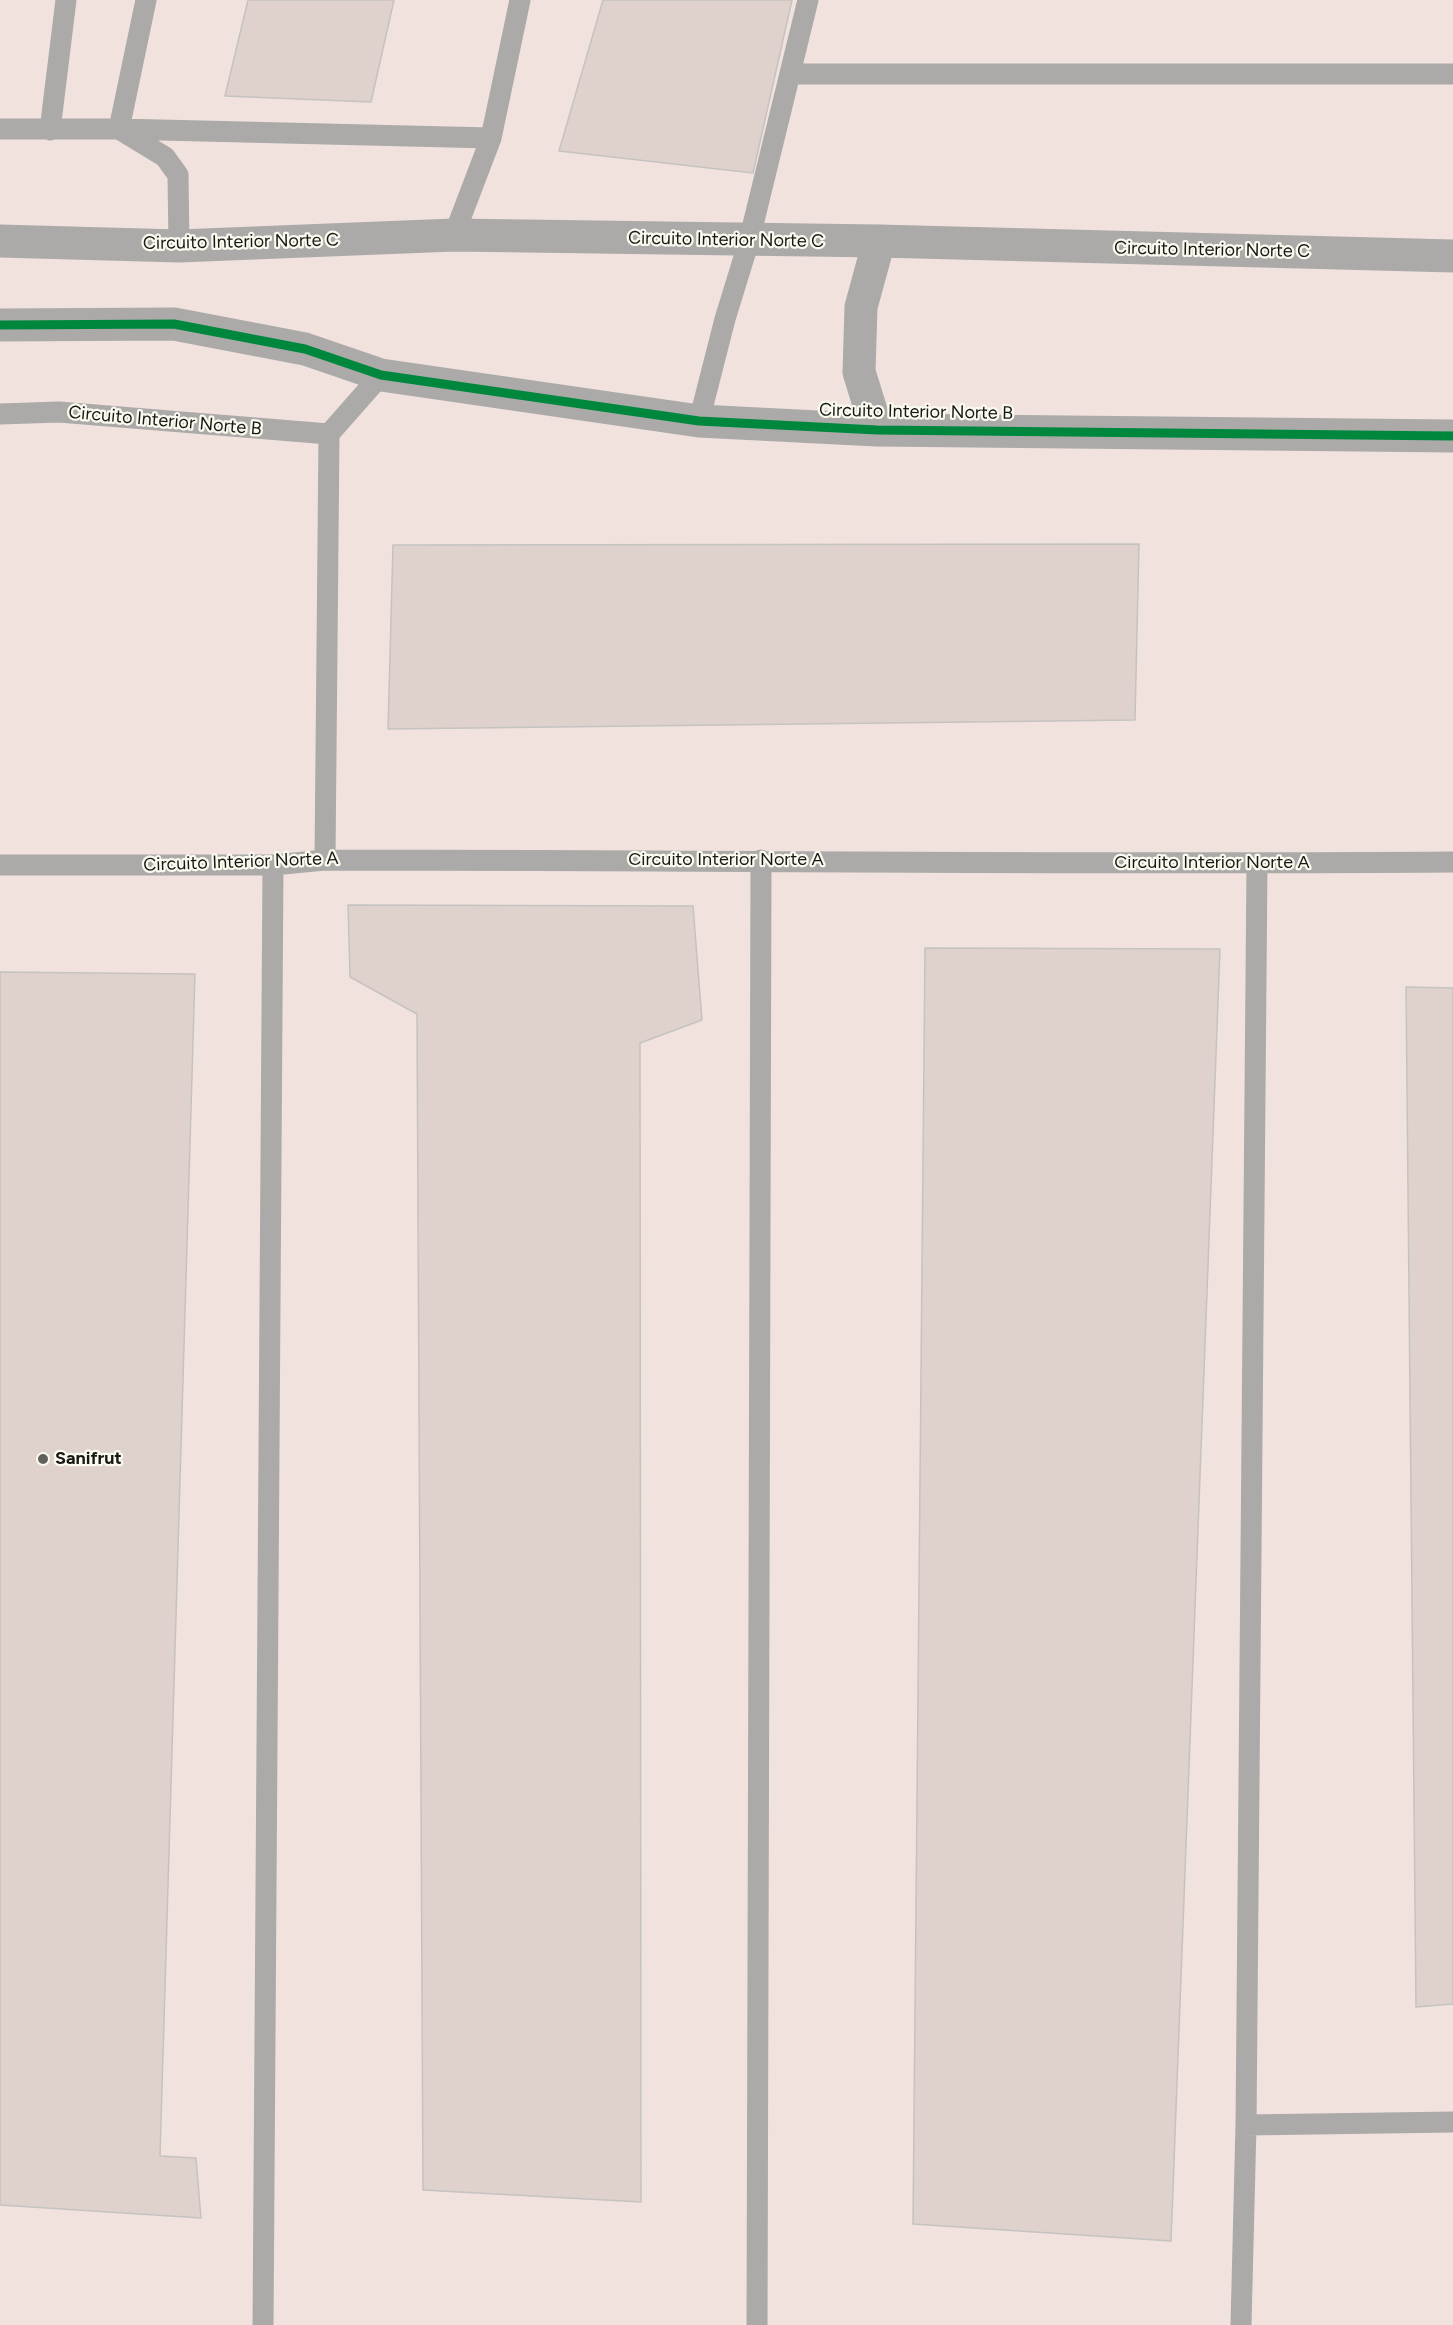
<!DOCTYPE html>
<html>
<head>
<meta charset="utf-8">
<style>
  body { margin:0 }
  canvas { display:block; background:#ebebe5 }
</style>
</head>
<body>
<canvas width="1453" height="2325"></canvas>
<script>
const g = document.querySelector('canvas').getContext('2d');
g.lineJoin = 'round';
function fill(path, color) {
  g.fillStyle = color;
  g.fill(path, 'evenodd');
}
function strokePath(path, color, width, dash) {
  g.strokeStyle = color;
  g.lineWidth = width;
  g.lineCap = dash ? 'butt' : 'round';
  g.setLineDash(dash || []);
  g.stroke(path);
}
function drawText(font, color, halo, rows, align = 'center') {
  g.font = font + ' Figtree,sans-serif';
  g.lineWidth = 4.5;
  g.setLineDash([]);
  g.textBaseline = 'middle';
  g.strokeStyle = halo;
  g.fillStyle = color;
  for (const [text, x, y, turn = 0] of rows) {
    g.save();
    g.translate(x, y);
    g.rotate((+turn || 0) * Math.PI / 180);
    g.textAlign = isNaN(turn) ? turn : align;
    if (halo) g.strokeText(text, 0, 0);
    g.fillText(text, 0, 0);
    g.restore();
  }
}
fill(new Path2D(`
  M 0,0 L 1453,0 L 1453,2325 L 0,2325 Z`), '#f1e2de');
const building = new Path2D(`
  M 248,0 L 394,0 L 371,102 L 225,96 Z
  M 603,0 L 792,0 L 753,173 L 559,151 Z
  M 1139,544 L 1135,720 L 388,729 L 393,545 Z
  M 348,905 L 693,906 L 702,1020 L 640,1043 L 641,2202 L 423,2190 L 417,1014 L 350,977 Z
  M 925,948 L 1220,949 L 1171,2241 L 913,2224 Z
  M 0,972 L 195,974 L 160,2156 L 196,2158 L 201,2218 L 0,2205 Z
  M 1406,987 L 1453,988 L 1453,2004 L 1416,2007 Z`);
fill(building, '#dfd1cb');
strokePath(building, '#c5c3c0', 1.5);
strokePath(new Path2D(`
  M 146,0 L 119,129 L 165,157 L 178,175 L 179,246
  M 790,74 L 1453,74
  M 0,129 L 119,129 L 491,138
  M 50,130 L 66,0
  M 454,235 L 491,138 L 520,0
  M 0,414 L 59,412 L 329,434
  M 699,421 L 725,319 L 749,241 L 808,0
  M 325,860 L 329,434 L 381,375
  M 0,865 L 273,865 L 325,860 C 701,860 1077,865 1453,862
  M 1246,2125 L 1453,2122
  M 263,2325 L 273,865
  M 757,2325 L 761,860
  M 1241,2325 L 1246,2125 L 1257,864`), '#abaaa9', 21);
strokePath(new Path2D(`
  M 0,241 L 179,246 L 454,235 L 879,241 L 1453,256
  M 0,325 L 174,324 L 305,349 L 381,375 L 699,421 L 877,430 L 1453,436
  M 877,430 L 859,372 L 861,307 L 879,241`), '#abaaa9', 33);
strokePath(new Path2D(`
  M 0,325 L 174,324 L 305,349 L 381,375 L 699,421 L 877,430 L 1453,436`), '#00873e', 9);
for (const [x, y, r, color] of [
  [43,1459,6,"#61615c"]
]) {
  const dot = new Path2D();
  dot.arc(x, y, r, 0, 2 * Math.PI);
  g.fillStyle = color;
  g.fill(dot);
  strokePath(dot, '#fbfaef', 2);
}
drawText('18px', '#171713', '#fbfaef', [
  ["Circuito Interior Norte C",726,240,1],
  ["Circuito Interior Norte C",241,242,-1],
  ["Circuito Interior Norte C",1212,250,1],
  ["Circuito Interior Norte B",916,412,1],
  ["Circuito Interior Norte B",165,421,5],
  ["Circuito Interior Norte A",726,860],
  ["Circuito Interior Norte A",241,862,-2],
  ["Circuito Interior Norte A",1212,863]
]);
drawText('bold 18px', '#171713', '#fbfaef', [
  ["Sanifrut",55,1459]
], 'left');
</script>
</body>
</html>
